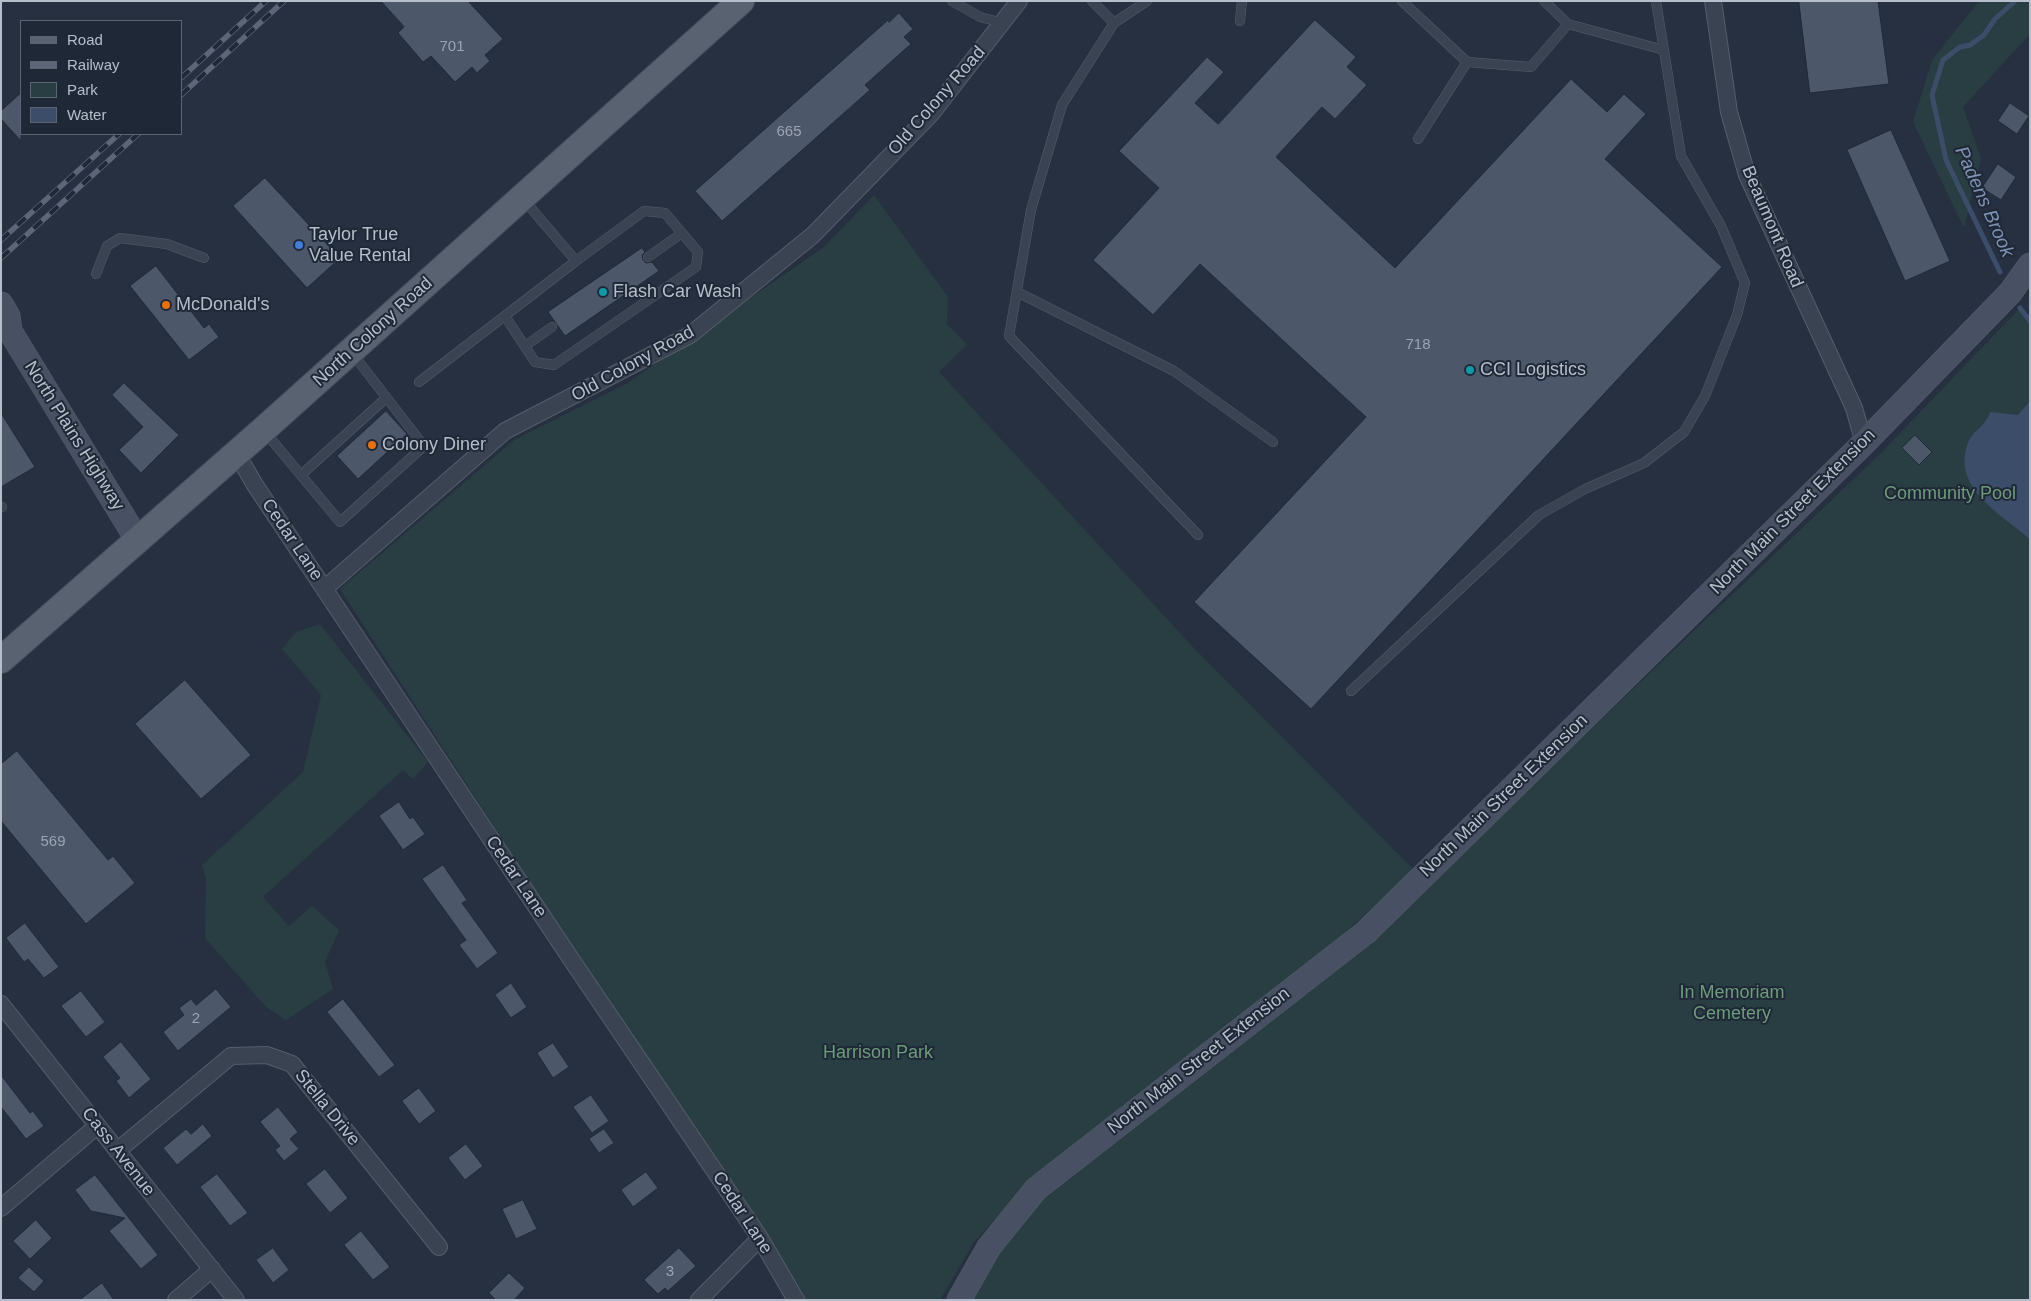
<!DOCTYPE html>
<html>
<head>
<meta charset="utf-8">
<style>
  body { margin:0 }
  #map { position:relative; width:2031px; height:1301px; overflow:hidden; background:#263041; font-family:Arial,sans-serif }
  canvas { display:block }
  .frame { position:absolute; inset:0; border:2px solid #b7becb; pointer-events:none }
  .legend { position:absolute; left:20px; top:20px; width:162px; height:115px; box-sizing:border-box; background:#1f2836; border:1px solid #5c6472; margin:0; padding:6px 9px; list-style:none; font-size:15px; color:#b7becb }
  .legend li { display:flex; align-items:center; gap:10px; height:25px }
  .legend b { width:25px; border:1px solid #5c6472 }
</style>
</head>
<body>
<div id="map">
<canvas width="2031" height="1301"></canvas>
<div class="frame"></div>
<ul class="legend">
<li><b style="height:6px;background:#586271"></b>Road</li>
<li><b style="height:6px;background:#5c6678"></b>Railway</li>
<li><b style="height:14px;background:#283e42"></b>Park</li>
<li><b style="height:14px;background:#3c4d6a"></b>Water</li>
</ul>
</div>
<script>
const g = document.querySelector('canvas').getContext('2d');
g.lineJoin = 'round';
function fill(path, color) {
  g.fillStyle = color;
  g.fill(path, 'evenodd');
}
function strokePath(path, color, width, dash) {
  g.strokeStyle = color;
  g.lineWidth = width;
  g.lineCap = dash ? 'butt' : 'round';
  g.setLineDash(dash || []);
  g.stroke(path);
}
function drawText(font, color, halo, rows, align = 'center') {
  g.font = font + ' Arial,sans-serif';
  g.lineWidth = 4;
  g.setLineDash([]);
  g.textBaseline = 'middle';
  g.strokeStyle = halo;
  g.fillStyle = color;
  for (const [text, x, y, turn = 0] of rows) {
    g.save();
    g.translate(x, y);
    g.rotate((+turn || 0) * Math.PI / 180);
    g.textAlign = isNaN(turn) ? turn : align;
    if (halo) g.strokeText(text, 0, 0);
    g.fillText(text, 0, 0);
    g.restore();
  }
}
fill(new Path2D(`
  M 1979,1 L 2030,1 L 2030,34 L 1963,107 L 1981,158 L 1964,228 L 1913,122 L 1932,60 Z
  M 874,195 L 948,297 L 947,324 L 967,345 L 939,372 L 1193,647 L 1414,870 L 1318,957 L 1138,1094 L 1026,1186 L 974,1242 L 940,1300 L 801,1300 L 340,589 L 514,440 L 626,384 L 824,247 Z
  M 2020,308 L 2030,316 L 2029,1300 L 970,1300 L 1023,1214 L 1384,926 L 1883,451 Z
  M 320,624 L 428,762 L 413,779 L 403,770 L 263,897 L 289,926 L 312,906 L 339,930 L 325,962 L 333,989 L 286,1020 L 266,1007 L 205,938 L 206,880 L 202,865 L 303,772 L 321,695 L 282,649 L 296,632 Z`), '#283e42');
fill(new Path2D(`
  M 2030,401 L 2030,539 C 2001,514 1951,488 1968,443 C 1972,431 1987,425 1990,412 L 2018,415 Z`), '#3c4d6a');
strokePath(new Path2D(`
  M 2000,272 L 1946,160 L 1932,95 L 1943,60 L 1960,47 L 1970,45 L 1984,35 L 1995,19 L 2015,1
  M 2020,308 L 2030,321`), '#3c4d6a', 5);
const building = new Path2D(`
  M 381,1 L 468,1 L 503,39 L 485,55 L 490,61 L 477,73 L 472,67 L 455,82 L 431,56 L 423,62 L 398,33 L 404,27 Z
  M 1799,1 L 1878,1 L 1889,84 L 1810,93 Z
  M 899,13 L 913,29 L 904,37 L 911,44 L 865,85 L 870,90 L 722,221 L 695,191 L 888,20 L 889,22 Z
  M 1315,20 L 1356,57 L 1347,67 L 1367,85 L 1335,119 L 1322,107 L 1276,157 L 1395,268 L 1571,79 L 1607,112 L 1624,94 L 1646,114 L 1605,159 L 1722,267 L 1311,709 L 1194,602 L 1366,417 L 1200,264 L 1153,315 L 1093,260 L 1159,188 L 1119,151 L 1207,57 L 1224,72 L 1195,103 L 1218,124 Z
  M 21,93 L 21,141 L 1,119 L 1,111 Z
  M 2010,103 L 2029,116 L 2017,134 L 1998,121 Z
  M 1891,130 L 1950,261 L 1905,281 L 1847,150 Z
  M 1998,164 L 2016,177 L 2001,200 L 1982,188 Z
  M 265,178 L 340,258 L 307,288 L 233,206 Z
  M 642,248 L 645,252 L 642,255 L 643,260 L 646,263 L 652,262 L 659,271 L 565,336 L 548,312 Z
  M 156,266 L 204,328 L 209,324 L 219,337 L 189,360 L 130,286 Z
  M 124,383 L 179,435 L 141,473 L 119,450 L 143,427 L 112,395 Z
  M 386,411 L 407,434 L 358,479 L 337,456 Z
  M 1,413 L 35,467 L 1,487 Z
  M 1915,435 L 1932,452 L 1919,465 L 1902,448 Z
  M 185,680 L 251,755 L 201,799 L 135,724 Z
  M 17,751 L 108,860 L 113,856 L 135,883 L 86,924 L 1,821 L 1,764 Z
  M 399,802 L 410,819 L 413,817 L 425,834 L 403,850 L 379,816 Z
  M 443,865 L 467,900 L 462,903 L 498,953 L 477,969 L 459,945 L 466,940 L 422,879 Z
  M 25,923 L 59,967 L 44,978 L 28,959 L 24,962 L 6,938 Z
  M 511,983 L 527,1007 L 511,1018 L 495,995 Z
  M 216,989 L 231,1007 L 178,1051 L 163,1032 L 184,1015 L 179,1008 L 191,999 L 196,1005 Z
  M 81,991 L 105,1022 L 86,1037 L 61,1006 Z
  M 343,999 L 395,1065 L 379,1077 L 327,1012 Z
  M 121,1042 L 151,1079 L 129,1098 L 116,1081 L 120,1078 L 103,1057 Z
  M 553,1043 L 569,1067 L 553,1078 L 537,1053 Z
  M 1,1075 L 30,1113 L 33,1111 L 44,1126 L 26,1139 L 1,1107 Z
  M 419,1088 L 436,1111 L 419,1124 L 402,1101 Z
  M 591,1095 L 609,1121 L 592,1133 L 573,1107 Z
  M 278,1107 L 298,1132 L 290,1139 L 299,1149 L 284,1161 L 275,1150 L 280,1146 L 260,1122 Z
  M 203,1124 L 212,1136 L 177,1165 L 163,1148 L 186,1129 L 191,1134 Z
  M 604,1129 L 614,1143 L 599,1153 L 589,1139 Z
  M 466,1144 L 483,1166 L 465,1180 L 448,1158 Z
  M 325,1169 L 348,1198 L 330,1213 L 306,1184 Z
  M 646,1172 L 658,1188 L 633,1207 L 621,1190 Z
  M 217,1174 L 248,1213 L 230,1226 L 200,1187 Z
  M 95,1175 L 158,1255 L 141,1269 L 109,1231 L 125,1218 L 91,1211 L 75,1190 Z
  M 523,1200 L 537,1229 L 516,1239 L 502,1209 Z
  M 36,1220 L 52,1238 L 30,1259 L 13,1241 Z
  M 361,1231 L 390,1267 L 373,1280 L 344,1245 Z
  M 273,1248 L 289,1270 L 273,1283 L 256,1260 Z
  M 679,1248 L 696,1266 L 668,1291 L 665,1288 L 658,1294 L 644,1280 Z
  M 29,1267 L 44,1281 L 34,1292 L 18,1278 Z
  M 509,1273 L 525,1288 L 514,1300 L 496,1300 L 489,1293 Z
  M 102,1283 L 114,1300 L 80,1300 Z`);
fill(building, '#4c576a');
strokePath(building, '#212a38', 1);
const lane = new Path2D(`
  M 952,1 L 980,17 L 1003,23
  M 1092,1 L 1114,23 L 1147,1
  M 1402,1 L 1467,62 L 1531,67 L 1568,24 L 1544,1
  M 1240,21 L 1242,1
  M 1114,23 L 1062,105 L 1031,210 L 1009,336 L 1198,535
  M 1568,24 L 1664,50
  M 1418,139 L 1467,62
  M 648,257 L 682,233
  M 96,274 L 107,246 L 120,238 L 167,244 L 204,258
  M 1017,292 L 1174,371 L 1273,442
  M 505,316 L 535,362 L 554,365 L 696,267 L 698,252 L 665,213 L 644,211 L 576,261
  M 525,346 L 552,327
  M 419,382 L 576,261 L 524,200
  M 265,432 L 340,522 L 424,446 L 352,353
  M 301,475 L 386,398
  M 1,507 L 2,507
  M 1351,691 L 1539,515 L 1585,489 L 1644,463 L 1684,432 L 1705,396 L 1737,315 L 1745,283 L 1721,226 L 1681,156 L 1656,1`);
const street = new Path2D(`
  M 1713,1 L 1729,112 L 1747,175 L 1854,408 L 1864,443
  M 237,454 L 255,485 L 571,959 L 760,1238 L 796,1300
  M 324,589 L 505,431 L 690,335 L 813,235 L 931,114 L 1019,1
  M 1,1004 L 236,1300
  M 117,1151 L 231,1056 L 267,1055 L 292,1064 L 439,1247
  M 1,1208 L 97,1126
  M 176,1300 L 212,1269
  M 699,1300 L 760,1238`);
const secondary = new Path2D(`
  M 1,304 L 8,316 L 10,331 L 138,541
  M 959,1300 L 989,1247 L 1036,1189 L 1366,932 L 1864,443 L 2010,293 L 2030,265`);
const primary = new Path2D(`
  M 1,660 L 263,430 L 741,1`);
strokePath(lane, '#555e6b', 10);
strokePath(street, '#555e6b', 18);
strokePath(secondary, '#555e6b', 25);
strokePath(primary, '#444c5a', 28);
strokePath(lane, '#3a4351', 9);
strokePath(street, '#3a4351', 16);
strokePath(secondary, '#485164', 24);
strokePath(primary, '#586271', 26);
const rail = new Path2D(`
  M 181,78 L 266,1
  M 181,95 L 284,1
  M 1,240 L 119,134
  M 1,258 L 138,134`);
strokePath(rail, '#5c6678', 5.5);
strokePath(rail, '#1f2836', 4, [11]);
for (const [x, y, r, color] of [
  [299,245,5,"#3f7fe0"],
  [603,292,5,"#0f9aa8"],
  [166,305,5,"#e8710a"],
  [1470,370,5,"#0f9aa8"],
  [372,445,5,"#e8710a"]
]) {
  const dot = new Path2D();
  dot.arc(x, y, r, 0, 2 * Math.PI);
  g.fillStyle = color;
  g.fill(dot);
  strokePath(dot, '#1f2836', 2);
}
drawText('15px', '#9ca4b3', null, [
  ["701",452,47],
  ["665",789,132],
  ["718",1418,345],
  ["569",53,842],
  ["2",196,1019],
  ["3",670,1272]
]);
drawText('18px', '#b7becb', '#1f2836', [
  ["Old Colony Road",937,101,-49],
  ["Beaumont Road",1772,227,67],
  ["North Colony Road",373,332,-42],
  ["Old Colony Road",633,364,-29],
  ["North Plains Highway",74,436,58],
  ["North Main Street Extension",1793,512,-45],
  ["Cedar Lane",292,540,56],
  ["North Main Street Extension",1504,796,-44],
  ["Cedar Lane",516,877,56],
  ["North Main Street Extension",1199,1061,-38],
  ["Stella Drive",327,1108,51],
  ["Cass Avenue",118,1152,52],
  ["Cedar Lane",742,1213,57]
]);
drawText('18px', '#b7becb', '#1f2836', [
  ["Taylor True",309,235],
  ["Value Rental",309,256],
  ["Flash Car Wash",613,292],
  ["McDonald's",176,305],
  ["CCI Logistics",1480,370],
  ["Colony Diner",382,445]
], 'left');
drawText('18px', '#6e9c7b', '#1f2836', [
  ["Community Pool",1950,494],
  ["In Memoriam",1732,993],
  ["Cemetery",1732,1014],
  ["Harrison Park",878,1053]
]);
drawText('italic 19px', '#7e92b2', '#1f2836', [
  ["Padens Brook",1984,202,66]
]);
</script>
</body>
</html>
